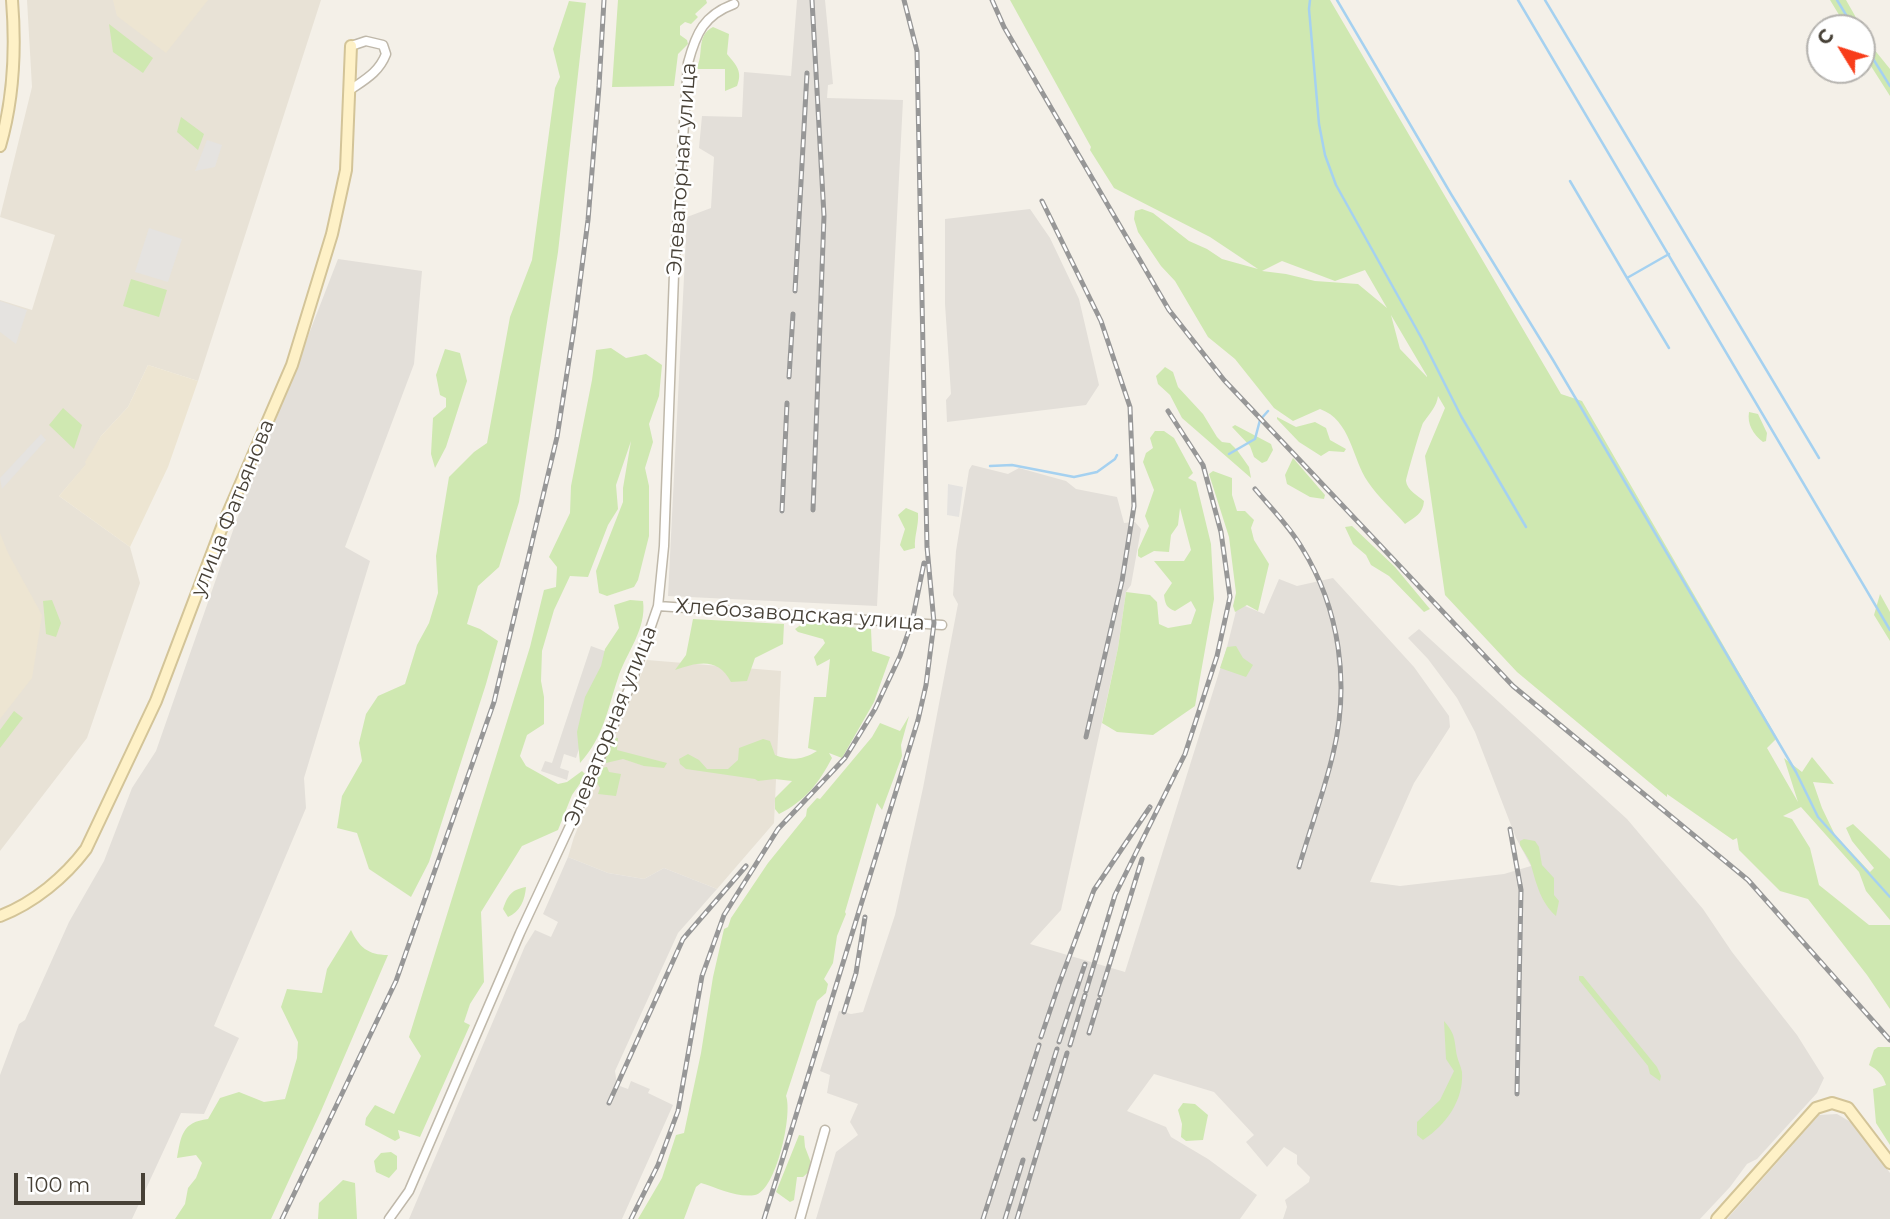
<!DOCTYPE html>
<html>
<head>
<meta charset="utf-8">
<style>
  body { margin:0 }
  #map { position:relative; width:1890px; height:1219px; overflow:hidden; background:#f4f0e8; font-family:Montserrat,sans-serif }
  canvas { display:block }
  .north { position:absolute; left:1806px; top:14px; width:70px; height:70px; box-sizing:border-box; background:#fff; border:2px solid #b5b3af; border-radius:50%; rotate:308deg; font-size:19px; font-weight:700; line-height:28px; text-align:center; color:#474137 }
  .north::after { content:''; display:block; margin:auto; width:24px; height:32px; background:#f83d1a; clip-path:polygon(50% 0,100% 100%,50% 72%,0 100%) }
  .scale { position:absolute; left:14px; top:1173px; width:131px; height:32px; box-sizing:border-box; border:4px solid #474137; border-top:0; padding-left:9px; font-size:21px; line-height:24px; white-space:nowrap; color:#474137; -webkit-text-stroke:5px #fff; paint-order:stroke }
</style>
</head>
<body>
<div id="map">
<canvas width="1890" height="1219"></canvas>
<div class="north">С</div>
<div class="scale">100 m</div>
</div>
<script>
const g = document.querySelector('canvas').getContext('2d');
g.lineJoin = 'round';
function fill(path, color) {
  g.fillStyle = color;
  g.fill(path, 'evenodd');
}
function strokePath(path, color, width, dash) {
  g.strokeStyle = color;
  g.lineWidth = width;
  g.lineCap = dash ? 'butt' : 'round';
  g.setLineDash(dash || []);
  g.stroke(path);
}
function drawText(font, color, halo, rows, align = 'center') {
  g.font = font + ' Montserrat,sans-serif';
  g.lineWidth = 5;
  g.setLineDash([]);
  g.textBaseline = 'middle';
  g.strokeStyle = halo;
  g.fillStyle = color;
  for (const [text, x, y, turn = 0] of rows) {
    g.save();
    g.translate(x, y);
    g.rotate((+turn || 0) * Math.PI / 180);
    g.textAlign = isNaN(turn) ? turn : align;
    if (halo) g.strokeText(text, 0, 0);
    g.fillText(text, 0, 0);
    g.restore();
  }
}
fill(new Path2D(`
  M 27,0 L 321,0 L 198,381 L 148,365 L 128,407 L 101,436 L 87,464 L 59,496 L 130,547 L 140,583 L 87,738 L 0,851 L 0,300 L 32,310 L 55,235 L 0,217 L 32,87 Z
  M 647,660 L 781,671 L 774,823 L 717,889 L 664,868 L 644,879 L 608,873 L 568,857 L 574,837 Z`), '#e8e2d6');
fill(new Path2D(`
  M 797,0 L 825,0 L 833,84 L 828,85 L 827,98 L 903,100 L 877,606 L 668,596 L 687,217 L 711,208 L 714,157 L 699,148 L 702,116 L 742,117 L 744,72 L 791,76 Z
  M 1030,209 L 1050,238 L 1079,299 L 1099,385 L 1086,405 L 947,422 L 946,400 L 951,394 L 945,304 L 945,219 Z
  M 338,259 L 422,271 L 414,364 L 345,547 L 370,561 L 304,778 L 306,808 L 214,1026 L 239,1038 L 204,1114 L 181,1113 L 132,1219 L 0,1219 L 0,1075 L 19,1024 L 25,1020 L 69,922 L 104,861 L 132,788 L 156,751 L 237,519 Z
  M 972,465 L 1008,474 L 1019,468 L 1066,481 L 1076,489 L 1117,497 L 1124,523 L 1135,522 L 1141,529 L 1131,585 L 1126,592 L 1118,648 L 1061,910 L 1030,944 L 1125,972 L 1227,647 L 1238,603 L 1264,614 L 1279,579 L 1297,586 L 1333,578 L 1414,667 L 1449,716 L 1450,727 L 1414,783 L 1370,882 L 1400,886 L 1504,874 L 1531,866 L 1516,838 L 1475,732 L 1457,698 L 1428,659 L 1408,638 L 1419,629 L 1627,819 L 1703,909 L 1732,952 L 1797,1035 L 1824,1078 L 1817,1093 L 1757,1159 L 1747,1164 L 1730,1187 L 1700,1219 L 1283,1219 L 1287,1207 L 1285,1200 L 1309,1182 L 1310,1177 L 1297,1164 L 1297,1155 L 1284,1147 L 1267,1167 L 1246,1142 L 1254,1135 L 1214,1092 L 1154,1074 L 1127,1111 L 1166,1127 L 1171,1137 L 1208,1159 L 1257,1195 L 1240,1219 L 816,1219 L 836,1152 L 858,1135 L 850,1122 L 858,1104 L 827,1093 L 830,1075 L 820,1071 L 839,1011 L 851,1014 L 863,1012 L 895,915 L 923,788 L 958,604 L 953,595 L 956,551 L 969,470 Z
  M 591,646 L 610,653 L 576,758 L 564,754 L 560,768 L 569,771 L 567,780 L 541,771 L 545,761 L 552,763 Z
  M 568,857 L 608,873 L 644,879 L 664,868 L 717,889 L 678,933 L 615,1071 L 617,1085 L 628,1089 L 631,1081 L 650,1089 L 648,1093 L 673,1105 L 622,1219 L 409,1219 L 525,946 L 535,930 L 551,937 L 558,922 L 543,914 Z
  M 1837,1114 L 1854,1124 L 1890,1173 L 1890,1219 L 1727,1219 L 1819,1115 Z`), '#e3dfd9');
fill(new Path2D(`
  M 113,0 L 208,0 L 166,53 L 117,16 Z
  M 148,365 L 198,381 L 168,467 L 130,547 L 59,496 L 86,464 L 85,462 L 101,436 L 128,407 Z
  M 0,533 L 8,553 L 42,615 L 32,678 L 0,719 Z`), '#ede5d2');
fill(new Path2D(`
  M 618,0 L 706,0 L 707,3 L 695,14 L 698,17 L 691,24 L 685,22 L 680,26 L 680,35 L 687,40 L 688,44 L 678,54 L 674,86 L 612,87 Z
  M 1010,0 L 1330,0 L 1561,394 L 1582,401 L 1777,738 L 1767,748 L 1798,802 L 1784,758 L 1802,772 L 1812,757 L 1834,784 L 1813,782 L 1822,808 L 1835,835 L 1870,872 L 1874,868 L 1852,841 L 1846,828 L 1853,824 L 1890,859 L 1890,920 L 1866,891 L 1859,872 L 1801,807 L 1783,816 L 1792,819 L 1810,848 L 1819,885 L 1869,925 L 1890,925 L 1890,1009 L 1867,975 L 1808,899 L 1780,891 L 1739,850 L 1737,838 L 1733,840 L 1667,794 L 1667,797 L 1517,672 L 1445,595 L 1425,456 L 1445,408 L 1438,396 C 1437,406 1430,413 1423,423 C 1421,427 1406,478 1406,481 C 1407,490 1418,496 1424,501 C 1423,514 1415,517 1405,524 C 1393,510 1378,497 1368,482 C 1352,459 1351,420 1320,409 L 1293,421 L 1274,408 L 1235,359 L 1208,337 L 1175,281 L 1161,266 L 1138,232 L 1134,219 L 1135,211 L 1142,209 L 1153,213 L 1189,241 L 1207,249 L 1222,259 L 1258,269 L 1210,237 L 1114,188 L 1090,150 L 1091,147 ZM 1282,261 L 1335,281 L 1365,270 L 1387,308 L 1358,284 L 1315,281 L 1286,274 L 1262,271 ZM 1391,315 L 1427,376 L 1427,377 L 1400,349 Z
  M 1830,0 L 1846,0 L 1862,28 L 1847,28 Z
  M 569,1 L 586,3 L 558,252 L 519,502 L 499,567 L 478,586 L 467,624 L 480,629 L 498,641 L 486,684 L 429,862 L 411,897 L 369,869 L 357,833 L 337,828 L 342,796 L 362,761 L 359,743 L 366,714 L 378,696 L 405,684 L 417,645 L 429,623 L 438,593 L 436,556 L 449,477 L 474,452 L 487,443 L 510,317 L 532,260 L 555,88 L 560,77 L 553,49 Z
  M 109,24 L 153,58 L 143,73 L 113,52 Z
  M 713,27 L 729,34 L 727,54 C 736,65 743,71 737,86 L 725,91 L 725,69 L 696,69 C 705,54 695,36 713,27 Z
  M 1862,28 L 1873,48 L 1890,69 L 1890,96 L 1862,52 Z
  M 181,117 L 204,134 L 198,150 L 177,132 Z
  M 131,279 L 167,290 L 159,317 L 123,306 Z
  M 611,348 L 626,358 L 646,354 L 662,365 L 659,396 L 649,424 L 653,442 L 645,468 L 649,486 L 649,536 L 638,580 L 634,587 L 607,596 L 599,593 L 596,571 L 623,502 L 623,488 L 631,441 L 616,485 L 618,509 L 608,525 L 588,577 L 570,576 L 554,610 L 542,651 L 541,681 L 544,697 L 544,724 L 527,735 L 520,756 L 526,766 L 558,784 L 567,782 L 582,771 L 586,775 L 572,795 L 558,830 L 522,846 L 481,912 L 484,982 L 470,1004 L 464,1022 L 470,1025 L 420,1137 L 398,1130 L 400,1138 L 395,1141 L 365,1125 L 366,1118 L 375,1105 L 394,1114 L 421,1056 L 409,1037 L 530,647 L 544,590 L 556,587 L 557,567 L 549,557 L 570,513 L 571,486 L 592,380 L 596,350 Z
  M 445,349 L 460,353 L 467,381 L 446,447 L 435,468 L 431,454 L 433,418 L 446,407 L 446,398 L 440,395 L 436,375 Z
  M 1165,367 L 1173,372 L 1178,387 L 1203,414 L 1217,437 L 1222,442 L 1230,443 L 1237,450 L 1249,467 L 1251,478 L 1182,418 L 1170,395 L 1158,384 L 1156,376 Z
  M 63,408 L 82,425 L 74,449 L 49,425 Z
  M 1749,412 L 1758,414 L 1767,433 L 1766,441 L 1763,442 C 1753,434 1747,424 1749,412 Z
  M 1277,417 L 1296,427 L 1315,422 L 1326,428 L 1330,440 L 1346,449 L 1344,452 L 1329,451 L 1321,456 L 1299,442 L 1277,419 Z
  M 1235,425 L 1271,444 L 1273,450 L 1267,461 L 1262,463 L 1254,457 L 1250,446 L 1232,427 Z
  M 1155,431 L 1164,431 L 1174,438 L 1193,473 L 1188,478 L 1196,482 L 1211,544 L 1214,599 L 1195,706 L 1153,735 L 1117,732 L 1102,723 L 1118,648 L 1126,592 L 1150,595 L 1157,602 L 1159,624 L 1168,628 L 1191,624 L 1196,610 L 1191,601 L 1175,611 C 1166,608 1165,603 1164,595 L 1172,583 L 1154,561 L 1184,561 L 1191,550 L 1180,508 L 1178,525 L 1171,535 L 1169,552 L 1154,551 L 1141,558 L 1138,556 L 1138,550 L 1149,526 L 1145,516 L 1154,490 L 1143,462 L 1146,453 L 1153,448 L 1150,438 Z
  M 1293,458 L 1325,495 L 1324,499 L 1310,497 L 1287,484 L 1285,475 Z
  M 1213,471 L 1232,478 L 1232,495 L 1237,511 L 1245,511 L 1254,520 L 1251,528 L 1254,540 L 1269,564 L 1258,611 L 1247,605 L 1235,612 L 1233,606 L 1236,593 L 1229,537 L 1209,474 Z
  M 906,508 L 918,513 C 919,526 914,536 915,548 L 904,551 L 900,545 L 905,529 L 898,515 Z
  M 1352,526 L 1395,567 L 1430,609 L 1424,612 L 1389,576 L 1371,565 L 1366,555 L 1353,544 L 1345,527 Z
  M 1880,594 L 1890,612 L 1890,641 L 1874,615 Z
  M 52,600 L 61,623 L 56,637 L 46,634 L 43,601 Z
  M 630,600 L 643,601 C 647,629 626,653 618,678 C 607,711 604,736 580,763 L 577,732 L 585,697 L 601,666 L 605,649 L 619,628 L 614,605 Z
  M 693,619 L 784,624 L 783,644 L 755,658 L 747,681 L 731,682 C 718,657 698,662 675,670 L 686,655 Z
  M 835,623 L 847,627 L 871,629 L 872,651 L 890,657 L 874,702 L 842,758 L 829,753 L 832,758 C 819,783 805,801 779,814 L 775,809 L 775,798 L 792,781 L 775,779 L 758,781 L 755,779 L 686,769 L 680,764 L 679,759 L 688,754 L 699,760 L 707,769 L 728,769 L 738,760 L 739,748 L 763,739 L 770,741 L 775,755 C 790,761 803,760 817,751 L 808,748 L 814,697 L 826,697 L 830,659 L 817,666 L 814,657 L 825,643 L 823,639 L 798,632 L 795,629 L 802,624 Z
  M 1236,646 L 1243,658 L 1253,665 L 1246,677 L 1220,668 L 1227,647 Z
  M 14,711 L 23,718 L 0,748 L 0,730 Z
  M 909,716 L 901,745 L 902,756 L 882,810 L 877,803 L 845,912 L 846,914 L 837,936 L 833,963 L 824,979 L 828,984 L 826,993 L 817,1001 L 786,1096 C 793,1114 776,1191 755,1195 C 737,1198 718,1188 701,1183 L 696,1187 L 684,1219 L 638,1219 L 662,1178 L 676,1135 L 684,1133 L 701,1053 L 713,977 L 724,929 L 728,927 L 731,918 L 768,863 L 806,816 L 807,809 L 817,798 L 820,799 L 872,737 L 880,723 L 900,731 Z
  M 610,737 L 618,738 L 617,750 L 667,763 L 664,768 L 644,766 L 623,759 L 606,763 L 604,754 Z
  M 607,767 L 609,772 L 621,774 L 616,796 L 598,794 L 600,788 L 596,781 L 600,768 Z
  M 1524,839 L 1535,841 L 1539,847 L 1542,865 L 1554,878 L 1554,895 L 1559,901 L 1556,916 C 1541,903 1536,883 1531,865 C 1529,858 1523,851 1520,845 L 1520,841 Z
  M 526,887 C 525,900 520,912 508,917 L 503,909 C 508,895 511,890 526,887 Z
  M 351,930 C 359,947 368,955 388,955 L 321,1111 L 271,1219 L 175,1219 L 185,1204 L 188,1188 L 196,1178 L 202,1163 L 196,1155 L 177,1158 C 181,1136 182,1122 208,1119 L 220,1098 L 239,1092 L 264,1102 L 285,1099 L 297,1058 L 298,1042 L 281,1007 L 287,989 L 322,993 L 327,969 Z
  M 1579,976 L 1583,976 L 1657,1067 L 1661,1076 L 1660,1081 L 1650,1074 L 1648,1066 L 1579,980 Z
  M 1444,1021 C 1456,1035 1454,1039 1457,1056 C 1458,1061 1461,1066 1462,1072 C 1464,1100 1446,1125 1423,1140 L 1417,1135 L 1417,1122 L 1440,1100 L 1454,1071 L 1446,1059 Z
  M 1878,1047 L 1890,1047 L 1890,1145 L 1876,1123 L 1873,1089 L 1886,1085 C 1883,1075 1878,1070 1869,1065 L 1874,1050 Z
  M 1183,1103 L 1195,1104 L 1208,1115 L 1203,1140 L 1186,1141 L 1181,1137 L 1182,1124 L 1178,1110 Z
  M 799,1135 L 804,1136 L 805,1147 L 813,1168 L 803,1177 L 797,1177 L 794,1200 L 790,1202 L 776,1192 Z
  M 391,1152 L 397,1156 L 397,1169 L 389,1178 L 376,1172 L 374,1161 L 381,1153 Z
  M 343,1180 L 355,1183 L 357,1219 L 318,1219 L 319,1203 Z`), '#cfe8b1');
fill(new Path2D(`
  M 207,140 L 222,145 L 215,167 L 195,171 Z
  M 149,228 L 182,239 L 168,282 L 135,272 Z
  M 0,301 L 27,310 L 16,344 L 0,332 Z
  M 41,434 L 46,440 L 2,489 L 0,478 Z
  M 948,484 L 963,487 L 959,517 L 947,515 Z`), '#e5e3e0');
strokePath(new Path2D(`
  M 1310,0 L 1309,9 L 1319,124 L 1325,155 L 1336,185 L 1422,339 L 1461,416 L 1526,527
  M 1337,0 L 1451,194 L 1553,360 L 1796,772 L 1818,817 L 1890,897
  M 1518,0 L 1890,630
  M 1545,0 L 1819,458
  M 1837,0 L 1854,28
  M 1862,41 L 1890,86
  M 1570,181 L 1627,278
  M 1669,348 L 1627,278 L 1669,254
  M 1229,454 L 1255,439 L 1260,420 L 1268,411
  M 990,466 L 1012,465 L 1074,477 L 1097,472 L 1115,459 L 1117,455`), '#a5d1f0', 2.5);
const street = new Path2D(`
  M 350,90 C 366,79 379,72 386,54 L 383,45 L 366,41 L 351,46
  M 658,606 L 942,625
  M 389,1219 L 409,1191 L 520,933 L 583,798 L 631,684 L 658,606 L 664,546 L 674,274 L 688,63 C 696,33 704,15 734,4
  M 800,1219 L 825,1130`);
const secondary = new Path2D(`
  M 0,146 C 14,98 16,50 12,0
  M 0,916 C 34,903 65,877 86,849 L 156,701 L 222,527 L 292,365 L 332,234 L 346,170 L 351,46
  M 1717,1219 L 1816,1108 L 1832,1103 L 1848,1108 L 1890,1163`);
strokePath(street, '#bfb8aa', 11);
strokePath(secondary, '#d3c498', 14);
strokePath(street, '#fff', 8);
strokePath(secondary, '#fef1c7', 10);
const rail = new Path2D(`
  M 812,0 L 824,216 L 813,510
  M 992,0 L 1004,27 L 1169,310 L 1224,380 L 1513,686 L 1748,880 L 1890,1040
  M 1042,201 L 1101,321 L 1130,407 L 1134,506 L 1122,581 L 1086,737
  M 795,291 L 807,73
  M 789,377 L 793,314
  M 1255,489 C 1271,508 1290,527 1302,548 C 1340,609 1350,684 1333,754 C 1324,792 1310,829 1299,867
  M 782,511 L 787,403
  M 1510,829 L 1521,890 L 1517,1094
  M 1086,991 L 1115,895 L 1185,754 L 1217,656 L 1230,597 L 1221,532 L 1203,465 L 1168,411
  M 1100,995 L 1142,859
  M 844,1012 L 856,973 L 865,917
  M 1089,1033 L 1099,1000
  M 1041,1037 L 1059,984 L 1094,890 L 1150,807
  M 1059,1042 L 1085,964
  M 1070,1045 L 1085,995
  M 609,1103 L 683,939 L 746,866
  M 1035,1119 L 1057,1049
  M 282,1219 L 396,981 L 494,702 L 557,437 L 574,328 L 588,220 L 599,86 L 604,0
  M 631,1219 L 658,1165 L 678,1111 L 702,976 L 724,915 L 778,829 L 845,758 L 875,709 L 900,656 L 912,622 L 924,563
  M 764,1219 L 918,720 L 926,685 L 934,623 L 927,547 L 917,51 L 904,0
  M 983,1219 L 1039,1045
  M 1005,1219 L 1023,1160
  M 1017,1219 L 1067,1053`);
strokePath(rail, '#979797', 5);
strokePath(rail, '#fff', 2.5, [8]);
drawText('21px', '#474137', '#fff', [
  ["Элеваторная улица",682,169,-86],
  ["улица Фатьянова",233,508,-68],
  ["Хлебозаводская улица",800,615,4],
  ["Элеваторная улица",611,726,-68]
]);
</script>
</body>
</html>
